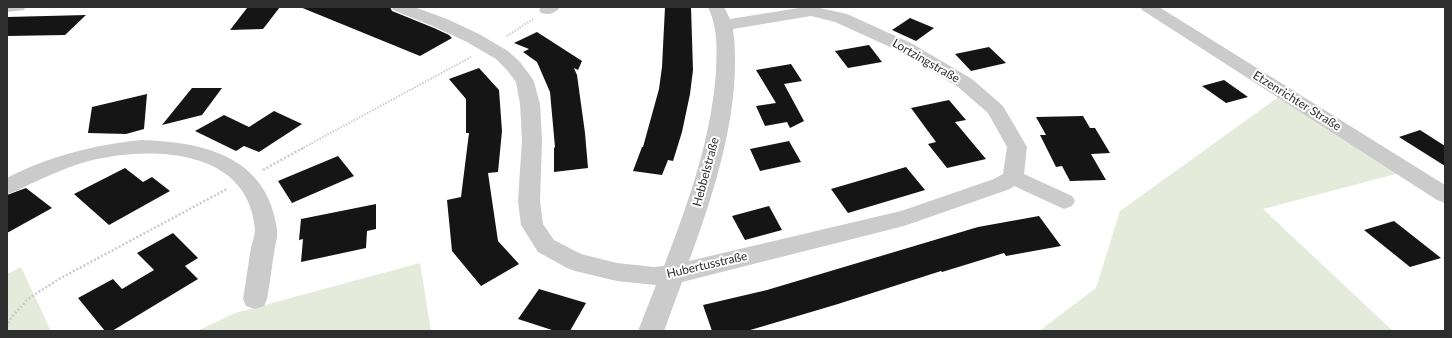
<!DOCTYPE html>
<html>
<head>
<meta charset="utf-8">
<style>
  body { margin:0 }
  #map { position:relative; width:1452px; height:338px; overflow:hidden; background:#fff; font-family:Lato,sans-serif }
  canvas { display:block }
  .frame { position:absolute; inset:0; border:8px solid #2e2e2e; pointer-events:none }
</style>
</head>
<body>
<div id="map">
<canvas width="1452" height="338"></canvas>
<div class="frame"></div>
</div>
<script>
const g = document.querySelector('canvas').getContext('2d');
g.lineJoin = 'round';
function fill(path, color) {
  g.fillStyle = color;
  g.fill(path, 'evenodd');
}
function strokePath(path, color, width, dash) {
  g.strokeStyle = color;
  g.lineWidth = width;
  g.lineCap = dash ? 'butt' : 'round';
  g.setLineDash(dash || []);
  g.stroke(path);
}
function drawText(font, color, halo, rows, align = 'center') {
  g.font = font + ' Lato,sans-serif';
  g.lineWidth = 4;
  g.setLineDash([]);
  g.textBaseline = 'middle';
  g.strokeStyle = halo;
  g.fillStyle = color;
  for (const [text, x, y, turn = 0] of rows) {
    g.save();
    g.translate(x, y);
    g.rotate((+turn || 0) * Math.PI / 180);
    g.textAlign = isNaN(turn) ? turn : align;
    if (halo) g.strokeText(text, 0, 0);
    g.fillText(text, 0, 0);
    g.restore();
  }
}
fill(new Path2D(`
  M 1284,93 L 1407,171 L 1263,209 L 1393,331 L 1039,331 L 1096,288 L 1120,211 Z
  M 420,263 L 431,331 L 197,331 L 235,313 Z
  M 21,267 L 51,331 L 7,331 L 7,274 Z`), '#e5ebdb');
fill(new Path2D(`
  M 280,7 L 263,29 L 230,30 L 247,8 Z
  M 300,7 L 390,7 L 392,11 L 434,28 L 449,35 L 452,38 L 420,56 Z
  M 665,7 L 691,7 L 693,70 L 690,94 L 682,132 L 673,161 L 668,160 L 662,175 L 633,171 L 642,147 L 643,147 L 659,89 L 662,67 Z
  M 86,15 L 65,35 L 7,36 L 7,17 Z
  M 910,18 L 934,28 L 916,41 L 892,30 Z
  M 537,32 L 582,61 L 578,70 L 574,68 L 577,75 L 585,133 L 588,168 L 554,172 L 554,148 L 555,147 L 550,92 L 537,62 L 523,52 L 529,49 L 514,43 Z
  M 869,45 L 882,62 L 848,68 L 835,51 Z
  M 989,47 L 1006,63 L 971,71 L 955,54 Z
  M 791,64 L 802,81 L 784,84 L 804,121 L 790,128 L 787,122 L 765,126 L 756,106 L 776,103 L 756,70 Z
  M 479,68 L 499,90 L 502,131 L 498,172 L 488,173 L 498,241 L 519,264 L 481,286 L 452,251 L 447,200 L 461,197 L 469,133 L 466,133 L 466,99 L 449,79 Z
  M 1224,80 L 1248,97 L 1226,103 L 1202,86 Z
  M 192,88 L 222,88 L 202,115 L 162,125 Z
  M 147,94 L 144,129 L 126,134 L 88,133 L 92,107 Z
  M 949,100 L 966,120 L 955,122 L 986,159 L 947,168 L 928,144 L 936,142 L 911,108 Z
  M 274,111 L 302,124 L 259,152 L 244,146 L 236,151 L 195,131 L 224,115 L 249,127 Z
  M 1083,116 L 1090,128 L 1095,128 L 1110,153 L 1091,154 L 1106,180 L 1070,181 L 1062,166 L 1056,167 L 1040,135 L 1046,135 L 1036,117 Z
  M 1420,130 L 1445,146 L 1445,166 L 1399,137 Z
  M 789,141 L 801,162 L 760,171 L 750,149 Z
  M 338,156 L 354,176 L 292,203 L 278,181 Z
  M 906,167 L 925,190 L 848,213 L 831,189 Z
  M 125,168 L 143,182 L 152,177 L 170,191 L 109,225 L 74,194 Z
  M 26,188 L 52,208 L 7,233 L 7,195 Z
  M 376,204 L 376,229 L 367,231 L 366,248 L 301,262 L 303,239 L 299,240 L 301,219 Z
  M 769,206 L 782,230 L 745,240 L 732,216 Z
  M 1039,216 L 1061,246 L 1006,256 L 1004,253 L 942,272 L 941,271 L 838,304 L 747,331 L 712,331 L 703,305 L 767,290 L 978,227 Z
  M 1394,221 L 1441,258 L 1410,267 L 1364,230 Z
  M 173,233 L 198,258 L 185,266 L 198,279 L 112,331 L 105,331 L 78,298 L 113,279 L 122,289 L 154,270 L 137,253 Z
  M 539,289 L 586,303 L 570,331 L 555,331 L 518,319 Z`), '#151515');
strokePath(new Path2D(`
  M 507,36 L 533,19
  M 301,149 L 471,57`), '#cbcbcb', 2, [1.5, 1.5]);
strokePath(new Path2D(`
  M 263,170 L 303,148
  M 7,327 L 11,318 L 28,299 L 59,279 L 227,189`), '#cbcbcb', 2.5, [2, 2]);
fill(new Path2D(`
  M 7,7 L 26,7 L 24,10 L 7,12 Z
  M 391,7 L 414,7 L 447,19 L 479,34 L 508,51 L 520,62 L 532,78 L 534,82 L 540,104 L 542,140 L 540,201 L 543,224 L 554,240 L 581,254 L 617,263 L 654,267 L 664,266 C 688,204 711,140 716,72 C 717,49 718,28 708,7 L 724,7 L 730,19 L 805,7 L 815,7 L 847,14 L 911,43 L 972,79 L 1003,106 L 1027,147 L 1024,174 L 1072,196 L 1075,201 L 1072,206 L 1064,209 L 1014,186 L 1010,189 L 904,226 L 682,282 L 664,331 L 638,331 L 656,285 L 617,281 L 575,271 L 567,268 L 538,252 L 521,225 L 518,201 L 522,140 L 520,104 L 516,82 L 507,70 L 496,59 L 467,42 L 435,27 L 393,10 ZM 811,16 L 835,22 L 899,51 L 958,87 L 988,113 L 1007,147 L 1003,174 L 994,179 L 901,211 L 689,261 C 715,191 743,104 733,29 Z
  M 541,7 L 560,7 C 555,14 549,15 541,13 L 539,10 Z
  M 1140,7 L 1159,7 L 1445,185 L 1445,203 L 1437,200 L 1142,10 Z
  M 141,140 C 204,142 267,156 277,229 C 278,235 276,242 275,247 C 272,265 270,282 267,299 L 264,306 L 255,309 L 246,306 L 243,299 C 246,282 248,265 251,248 C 252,242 255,236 255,230 C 249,147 149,146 89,161 C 70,166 52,174 35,182 C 25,186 17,192 7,194 L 7,178 C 49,156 94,145 141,140 Z`), '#cbcbcb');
drawText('12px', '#2e2e2e', '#fff', [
  ["Lortzingstraße",926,61,30],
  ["Etzenrichter Straße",1297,101,32],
  ["Hebbelstraße",706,172,-75],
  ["Hubertusstraße",707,265,-13]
]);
</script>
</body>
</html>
